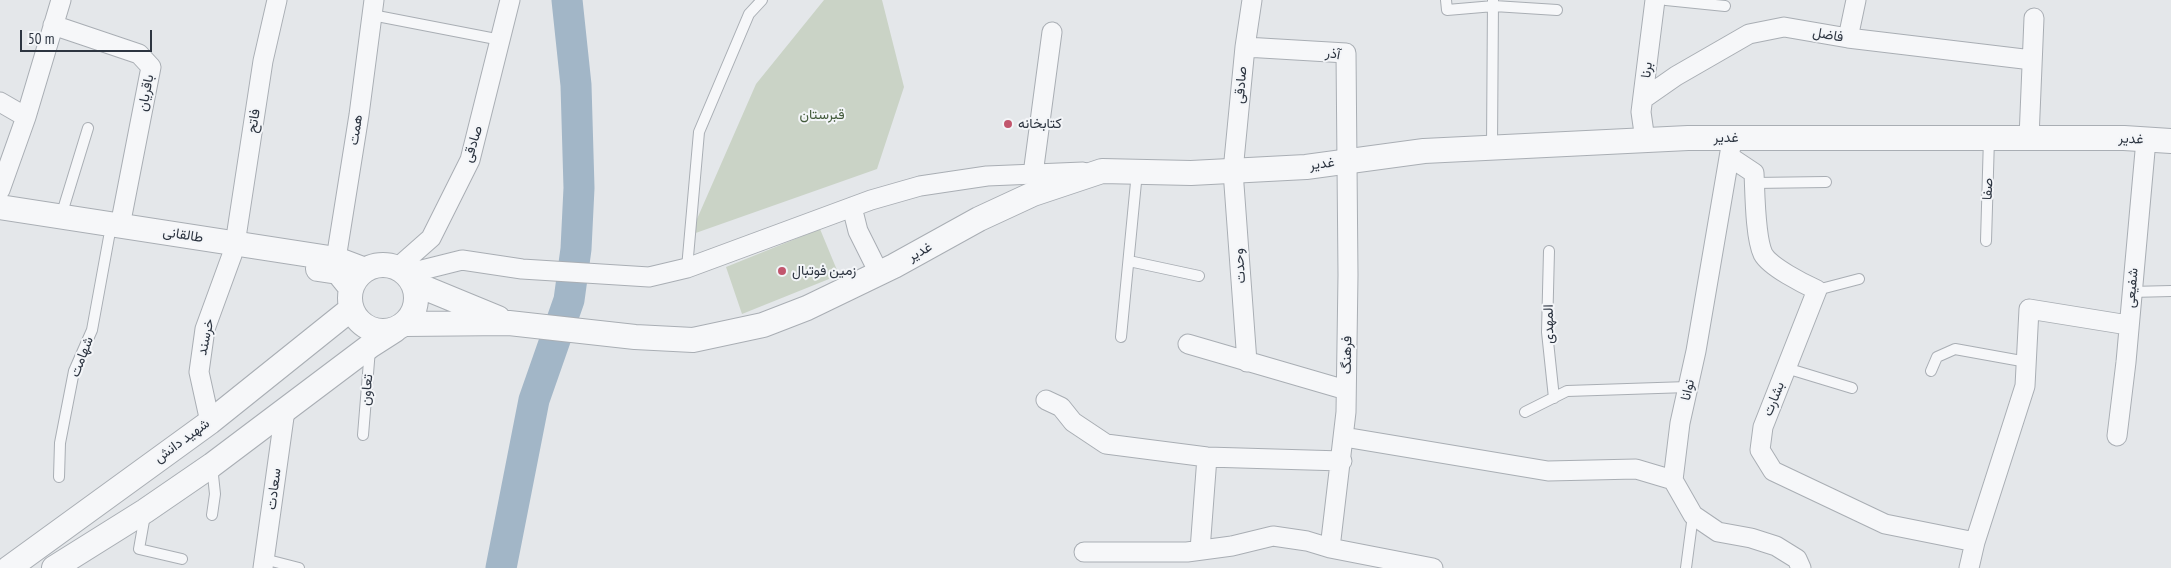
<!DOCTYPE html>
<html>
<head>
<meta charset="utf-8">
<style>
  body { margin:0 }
  #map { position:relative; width:2171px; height:568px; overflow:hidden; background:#e4e7ea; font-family:"PT Sans Narrow",sans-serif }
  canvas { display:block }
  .scale { position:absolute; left:20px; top:30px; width:132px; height:22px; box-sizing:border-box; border:2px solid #2d3541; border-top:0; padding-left:6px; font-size:15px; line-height:18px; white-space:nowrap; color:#2d3541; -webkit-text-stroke:4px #f3f5f8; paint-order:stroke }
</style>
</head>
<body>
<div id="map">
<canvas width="2171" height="568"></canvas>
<div class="scale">50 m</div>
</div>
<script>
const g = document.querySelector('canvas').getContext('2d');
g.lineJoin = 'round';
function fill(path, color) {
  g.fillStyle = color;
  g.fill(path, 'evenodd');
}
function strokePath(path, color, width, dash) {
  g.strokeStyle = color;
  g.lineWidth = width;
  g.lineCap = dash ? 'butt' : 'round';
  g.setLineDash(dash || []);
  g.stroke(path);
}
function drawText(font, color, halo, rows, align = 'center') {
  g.font = font + ' "PT Sans Narrow",Vazirmatn,sans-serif';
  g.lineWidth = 4;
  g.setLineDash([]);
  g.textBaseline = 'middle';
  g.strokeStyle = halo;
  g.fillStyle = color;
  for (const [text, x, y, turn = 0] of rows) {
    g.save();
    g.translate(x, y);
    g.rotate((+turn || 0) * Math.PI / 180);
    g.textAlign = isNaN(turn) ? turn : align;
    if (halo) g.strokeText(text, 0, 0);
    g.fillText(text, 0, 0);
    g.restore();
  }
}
fill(new Path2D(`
  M 824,0 L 882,0 L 904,87 L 877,169 L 690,235 L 756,84 Z
  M 820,229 L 839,275 L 742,314 L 726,267 Z`), '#cad3c6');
strokePath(new Path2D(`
  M 501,568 L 534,400 L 569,300 L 576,249 L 579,188 L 576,85 L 567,0`), '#a2b6c7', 31);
const service = new Path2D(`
  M 1446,0 L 1447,10 L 1494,6 L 1557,10
  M 1666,0 L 1725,6
  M 372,15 L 501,40
  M 1492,147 L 1493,0
  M 1754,183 L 1826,182
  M 61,216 L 88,128
  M 1986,241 L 1989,138
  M 1549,251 L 1547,332 L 1554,398
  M 1129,261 L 1199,276
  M 687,268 L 699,132 L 749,14 L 762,0
  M 1817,290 L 1859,279
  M 2131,292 L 2171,291
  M 1121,337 L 1137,172
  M 1786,368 L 1852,388
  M 1931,371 L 1937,357 L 1955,349 L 2027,362
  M 1525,412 L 1567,391 L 1688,387
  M 363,435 L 370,349
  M 59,477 L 60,443 L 74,371 L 92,330 L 109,237
  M 145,515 L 139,549 L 182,559
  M 212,515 L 215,494 L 212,466
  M 264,559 L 299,568
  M 1686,568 L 1693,515`);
const minor = new Path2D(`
  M 53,25 L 139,54 L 151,67 L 120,226
  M 1848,38 L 1856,0
  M 1245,47 L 1346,53 L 1348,275 L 1346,412 L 1330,548
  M 1643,99 L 1676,76 L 1749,34 L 1784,27 L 1848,38 L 2032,60
  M 0,102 L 26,117
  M 2029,138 L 2034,18
  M 1645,140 L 1641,112 L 1655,0
  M 1731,146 L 1696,351 L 1680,423 L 1673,480 L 1693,515 L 1718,532 L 1751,538 L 1776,546 L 1797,559 L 1801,568
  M 1730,157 L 1754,173 C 1755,192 1755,237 1763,254 C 1770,267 1804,284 1817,290 L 1763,427 L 1760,450 L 1773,471 L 1885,524 L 1975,542
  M 1033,174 L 1052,32
  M 0,190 L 26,117 L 61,0
  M 852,207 L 858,231 L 879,273
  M 235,244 L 263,61 L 277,0
  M 336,259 L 359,115 L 374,0
  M 397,268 L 431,238 L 470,160 L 510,0
  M 406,274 L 462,260 L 522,269 L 649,277 L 687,268 L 871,200 L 920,186 L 987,176 L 1083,172
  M 1188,344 L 1346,390
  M 1247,362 L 1233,171 L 1245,47 L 1252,0
  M 1046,400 L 1061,407 L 1073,422 L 1106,444 L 1207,457 L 1342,461
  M 210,422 L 199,372 L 205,329 L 232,255
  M 2117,436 L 2126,362 L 2146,140
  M 1344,437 L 1548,471 L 1636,469 L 1673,480
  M 1200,550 L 1207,457
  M 1084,552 L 1187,552 L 1232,546 L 1273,536 L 1307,541 L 1330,548 L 1433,568
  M 263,568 L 285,410
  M 1969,568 L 1975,542 L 2025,386 L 2029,309 L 2128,325`);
const tertiary = new Path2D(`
  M 0,207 L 336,259 L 365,270
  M350 298a33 33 0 1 1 66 0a33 33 0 1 1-66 0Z
  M 318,269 L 338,272 L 351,288
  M 413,283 L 498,318
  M 405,324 L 509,323 L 635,337 L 693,340 L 763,325 L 807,308 L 894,266 L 979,219 L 1033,194 L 1102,171 L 1191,173 L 1306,167 L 1424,151 L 1688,138 L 2124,138 L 2171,141
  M 9,568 L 210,422 L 351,309
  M 54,568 L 145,511 L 212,465 L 370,346 L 395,330`);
strokePath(service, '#a9aeb4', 12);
strokePath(minor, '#a9aeb4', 21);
strokePath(tertiary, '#a9aeb4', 26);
strokePath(service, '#f6f7f9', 10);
strokePath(minor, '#f6f7f9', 19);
strokePath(tertiary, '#f6f7f9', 24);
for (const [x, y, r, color] of [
  [1008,124,5,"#c2566d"],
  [782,271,5,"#c2566d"]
]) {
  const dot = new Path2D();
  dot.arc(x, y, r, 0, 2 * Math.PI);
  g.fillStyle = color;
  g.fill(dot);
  strokePath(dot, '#f3f5f8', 2);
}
drawText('14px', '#2d3541', '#f3f5f8', [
  ["فاضل",1828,35,10],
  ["آذر",1333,54,10],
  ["برنا",1647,70,-83],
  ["صادقی",1241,85,-85],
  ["باقریان",146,93,-79],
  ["فاتح",254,121,-81],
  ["همت",356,130,-81],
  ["غدیر",1726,138],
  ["غدیر",2131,139,3],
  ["صادقی",473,144,-73],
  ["غدیر",1322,164,-7],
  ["صفا",1988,189,-88],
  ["طالقانی",183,235,9],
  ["غدیر",920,252,-29],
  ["وحدت",1240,266,-94],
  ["شفیعی",2132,288,-85],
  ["المهدی",1549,324,-91],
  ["خرسند",206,337,-78],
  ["فرهنگ",1347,355,-89],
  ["شهامت",82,357,-69],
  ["تعاون",367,390,-85],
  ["توانا",1688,390,-77],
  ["بشارت",1774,399,-68],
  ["شهید دانش",182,441,-36],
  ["سعادت",274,489,-83]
]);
drawText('14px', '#435b3b', '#f3f5f8', [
  ["قبرستان",822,115]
]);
drawText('14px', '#2d3541', '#f3f5f8', [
  ["کتابخانه",1018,124],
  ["زمین فوتبال",792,271]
], 'left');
</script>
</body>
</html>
